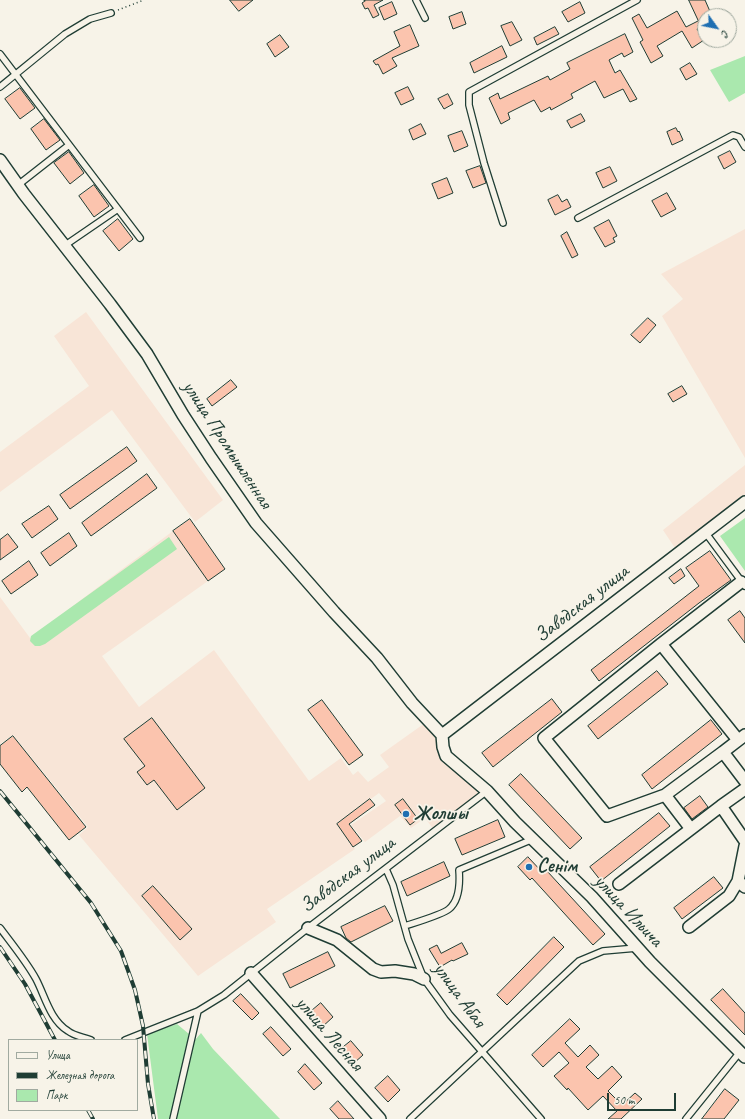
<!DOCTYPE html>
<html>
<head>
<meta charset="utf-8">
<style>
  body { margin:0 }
  #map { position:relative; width:745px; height:1119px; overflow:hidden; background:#f7f3e8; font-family:Caveat,sans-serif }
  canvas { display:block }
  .legend { position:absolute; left:8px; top:1039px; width:130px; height:72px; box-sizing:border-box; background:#f7f3e8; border:1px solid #a1aaa0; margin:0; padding:5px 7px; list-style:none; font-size:12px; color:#1f3d34 }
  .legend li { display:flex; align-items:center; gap:8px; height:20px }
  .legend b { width:20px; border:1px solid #a1aaa0 }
  .north { position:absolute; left:697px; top:8px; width:40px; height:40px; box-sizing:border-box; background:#f7f3e8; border:1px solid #a1aaa0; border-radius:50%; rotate:123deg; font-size:11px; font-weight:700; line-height:16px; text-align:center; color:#1f3d34 }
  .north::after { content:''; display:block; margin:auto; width:14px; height:18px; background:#1f6fb2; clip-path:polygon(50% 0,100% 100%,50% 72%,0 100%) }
  .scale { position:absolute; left:607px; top:1093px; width:69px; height:18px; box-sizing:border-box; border:2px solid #1f3d34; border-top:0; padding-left:5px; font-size:12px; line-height:14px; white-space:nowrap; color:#1f3d34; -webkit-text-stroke:3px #f7f3e8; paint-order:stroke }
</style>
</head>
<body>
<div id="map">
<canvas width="745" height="1119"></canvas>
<ul class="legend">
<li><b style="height:5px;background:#f7f3e8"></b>Улица</li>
<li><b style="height:5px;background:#1f3d34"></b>Железная дорога</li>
<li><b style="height:11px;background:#aae8ae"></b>Парк</li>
</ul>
<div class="north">С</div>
<div class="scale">50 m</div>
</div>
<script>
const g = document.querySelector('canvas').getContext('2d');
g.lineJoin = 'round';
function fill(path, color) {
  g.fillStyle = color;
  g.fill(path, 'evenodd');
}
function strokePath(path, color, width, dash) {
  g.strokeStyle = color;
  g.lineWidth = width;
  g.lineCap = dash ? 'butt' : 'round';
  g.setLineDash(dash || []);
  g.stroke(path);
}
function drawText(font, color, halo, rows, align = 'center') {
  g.font = font + ' Caveat,sans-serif';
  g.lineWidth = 3.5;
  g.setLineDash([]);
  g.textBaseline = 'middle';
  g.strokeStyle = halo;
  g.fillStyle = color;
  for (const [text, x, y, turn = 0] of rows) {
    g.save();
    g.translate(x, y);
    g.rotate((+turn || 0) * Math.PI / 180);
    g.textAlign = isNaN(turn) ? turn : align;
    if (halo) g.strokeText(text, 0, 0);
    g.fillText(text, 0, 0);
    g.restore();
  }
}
fill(new Path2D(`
  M 745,229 L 745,458 L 662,316 L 683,299 L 661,274 Z
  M 86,312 L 223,500 L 195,522 L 112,410 L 0,492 L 0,452 L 89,386 L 54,336 Z
  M 745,465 L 745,495 L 675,548 L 663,530 Z
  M 173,531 L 208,581 L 102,656 L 139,707 L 214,650 L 309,781 L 341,758 L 353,775 L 358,771 L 368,782 L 389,767 L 380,755 L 425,723 L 486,795 L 437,834 L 425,818 L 411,828 L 400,816 L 365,842 L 351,825 L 386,801 L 379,793 L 337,824 L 355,849 L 267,909 L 276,922 L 198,976 L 79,835 L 88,827 L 13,735 L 0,744 L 0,597 L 30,638 Z`), '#f8e5d7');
fill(new Path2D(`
  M 745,56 L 745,93 L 729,102 L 710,70 Z
  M 745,518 L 745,571 L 720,536 Z
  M 169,537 L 177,549 L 45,644 L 40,646 L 35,646 L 30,641 L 31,636 Z
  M 177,1024 L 189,1034 L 170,1119 L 158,1119 L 147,1034 Z
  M 201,1033 L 213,1049 L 280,1119 L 175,1119 L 183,1079 L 195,1040 Z`), '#aae8ae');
const building = new Path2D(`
  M 230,0 L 253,0 L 239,11 Z
  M 364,0 L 383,0 L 374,5 L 379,15 L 373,18 L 368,8 L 365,9 L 362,3 L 365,1 Z
  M 689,0 L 705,0 L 712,16 L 705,16 L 705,37 L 701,27 L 697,29 L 704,40 L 692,48 L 682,31 L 657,46 L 663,56 L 651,63 L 640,42 L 643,40 L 632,18 L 639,14 L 647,28 L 677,11 L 686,27 L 698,21 Z
  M 392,2 L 397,14 L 384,20 L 379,8 Z
  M 580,2 L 585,13 L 568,22 L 562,12 Z
  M 462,12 L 466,24 L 453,29 L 449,17 Z
  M 512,22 L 522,40 L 510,46 L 501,26 Z
  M 410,25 L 419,46 L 392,58 L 397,66 L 383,74 L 378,64 L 376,65 L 373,61 L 400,46 L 394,32 Z
  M 555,27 L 559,34 L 537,45 L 534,38 Z
  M 625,34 L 633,52 L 624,57 L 622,53 L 609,60 L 615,73 L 620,70 L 637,99 L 630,102 L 623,89 L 604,98 L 595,81 L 571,94 L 573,98 L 551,110 L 550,107 L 541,112 L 534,100 L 508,113 L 510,119 L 501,124 L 489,98 L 498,93 L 500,99 L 548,76 L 550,80 L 570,69 L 567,63 Z
  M 280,35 L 289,47 L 275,57 L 267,44 Z
  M 502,46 L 507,57 L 474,73 L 470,63 Z
  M 690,63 L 697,74 L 686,80 L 680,69 Z
  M 408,87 L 414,99 L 401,105 L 395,93 Z
  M 20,88 L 35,108 L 20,119 L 5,99 Z
  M 448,94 L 453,104 L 444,109 L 438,99 Z
  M 581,114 L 585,121 L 571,128 L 567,121 Z
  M 44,119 L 60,140 L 46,150 L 31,129 Z
  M 421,124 L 426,134 L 413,140 L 409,130 Z
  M 676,128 L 678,132 L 679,131 L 683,140 L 672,145 L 667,132 Z
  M 462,131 L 468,146 L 454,152 L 448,136 Z
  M 730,151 L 736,162 L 724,169 L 718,157 Z
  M 69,152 L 84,173 L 70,184 L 54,163 Z
  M 480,166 L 486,183 L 473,188 L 466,171 Z
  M 610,167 L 617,181 L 603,188 L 596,173 Z
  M 447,178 L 453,193 L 438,199 L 432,184 Z
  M 94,185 L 109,206 L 94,217 L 79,196 Z
  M 667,193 L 676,209 L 661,217 L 652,201 Z
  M 558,195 L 562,202 L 567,199 L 571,207 L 555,215 L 548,200 Z
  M 118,219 L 133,239 L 119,251 L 103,231 Z
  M 609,220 L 617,236 L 613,238 L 615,242 L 605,247 L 594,228 Z
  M 567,232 L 578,255 L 572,258 L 561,236 Z
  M 648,318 L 656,325 L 640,343 L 631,335 Z
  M 231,380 L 237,387 L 212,406 L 207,399 Z
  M 682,386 L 687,394 L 673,402 L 668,394 Z
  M 127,447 L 137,461 L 70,509 L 60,495 Z
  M 147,474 L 157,488 L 91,536 L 82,523 Z
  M 49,506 L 58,519 L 32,538 L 22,524 Z
  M 190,519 L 225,569 L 208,581 L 173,531 Z
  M 69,533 L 77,546 L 50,566 L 41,553 Z
  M 8,534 L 18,547 L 0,560 L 0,540 Z
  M 710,551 L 731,580 L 699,603 L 599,681 L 591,670 L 699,586 L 686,568 Z
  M 29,561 L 38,575 L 11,594 L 2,581 Z
  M 681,569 L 685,576 L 674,584 L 669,578 Z
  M 740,611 L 745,618 L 745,643 L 728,620 Z
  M 657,671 L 668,684 L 598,739 L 588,726 Z
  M 552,699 L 562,712 L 493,767 L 482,753 Z
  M 322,700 L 363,755 L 349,765 L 308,710 Z
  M 152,718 L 205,788 L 177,810 L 154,780 L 147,785 L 137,772 L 145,766 L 124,739 Z
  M 711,720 L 722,734 L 652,789 L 642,775 Z
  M 13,736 L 86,827 L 69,840 L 27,787 L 22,792 L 0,764 L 0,746 Z
  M 521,774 L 582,838 L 570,849 L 509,785 Z
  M 700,796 L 708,807 L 692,819 L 684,808 Z
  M 370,799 L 375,805 L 349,824 L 362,841 L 353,847 L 337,824 Z
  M 403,799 L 418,819 L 410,825 L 395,805 Z
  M 659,813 L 670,826 L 601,881 L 590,867 Z
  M 498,820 L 505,837 L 462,855 L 455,839 Z
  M 528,857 L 544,874 L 547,871 L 605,934 L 593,945 L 532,878 L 530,880 L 518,867 Z
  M 444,862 L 450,876 L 407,896 L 401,882 Z
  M 714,877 L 723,888 L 682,919 L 674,908 Z
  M 153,886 L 192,929 L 180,940 L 142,896 Z
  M 385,906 L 393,921 L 351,942 L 346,938 L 341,927 Z
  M 554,937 L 564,947 L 507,1005 L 497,995 Z
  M 462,943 L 468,954 L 453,961 L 452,960 L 440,967 L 429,949 L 437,945 L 441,953 Z
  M 328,952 L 335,966 L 290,988 L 283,974 Z
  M 723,989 L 745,1013 L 745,1035 L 711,1000 Z
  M 241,994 L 259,1013 L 252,1020 L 233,1001 Z
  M 321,1003 L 333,1017 L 321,1028 L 308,1014 Z
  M 570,1019 L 580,1029 L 565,1043 L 578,1057 L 590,1045 L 599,1055 L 586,1067 L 598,1079 L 612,1066 L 622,1077 L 608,1091 L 622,1105 L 635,1093 L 642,1099 L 621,1119 L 608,1119 L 617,1111 L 603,1096 L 588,1110 L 568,1088 L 567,1090 L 554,1076 L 569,1063 L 559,1052 L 543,1067 L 532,1055 Z
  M 271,1027 L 291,1049 L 283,1056 L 263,1034 Z
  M 351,1041 L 363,1055 L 354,1063 L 341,1049 Z
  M 305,1064 L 322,1083 L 314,1090 L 298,1072 Z
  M 388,1076 L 400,1090 L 388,1102 L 375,1088 Z
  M 725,1089 L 739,1100 L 724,1119 L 702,1119 Z
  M 338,1101 L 354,1119 L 339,1119 L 330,1109 Z`);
fill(building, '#fbc4ae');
strokePath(building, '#1f3d34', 1);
const service = new Path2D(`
  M 416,0 L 425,18
  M 0,54 L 140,238
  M 0,87 L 65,34 L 90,19 L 111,13
  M 18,185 L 69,145
  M 578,218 L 733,135 L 739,137 L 745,147
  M 503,223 L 484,163 L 469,105 L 469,92 L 637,0
  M 64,246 L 118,209
  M 705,532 L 745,586
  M 386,869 L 393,885 L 408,939 L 424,979 L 450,1015 L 541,1119
  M 405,926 C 414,923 444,914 449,909 C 460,900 460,883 459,870 L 533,839
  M 0,928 C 12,944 26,961 36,979 C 45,996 50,1020 68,1031 C 74,1036 84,1037 91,1040
  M 125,1040 L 198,1011 L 224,995 L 308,928 L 487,791
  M 173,1119 L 198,1011
  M 410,1119 L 579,961 L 603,951 L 637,948
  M 686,1119 L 740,1052`);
const minor = new Path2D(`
  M 0,160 L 24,194 L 110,304 L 147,354 L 183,415 L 211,458 L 256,523 L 334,612 L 377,658 L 412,703 L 442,735
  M 741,582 L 661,644 L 544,738 L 607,816 L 665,795 L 723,752 L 745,781
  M 661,644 L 738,740
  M 442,735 L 443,747 L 446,756 L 487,791 L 515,822 L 592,897 L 650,962 L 745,1057
  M 442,735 L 745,502
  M 723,752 L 745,735
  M 665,795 L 691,829
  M 721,806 L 745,841
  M 745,846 L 738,881 L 745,887
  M 619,884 L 721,806 L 745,789
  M 689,927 L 729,896 L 738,881
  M 308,928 L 337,940 L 373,969 L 381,972 L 395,971 L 414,974 L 424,979
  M 251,973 L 380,1119`);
strokePath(service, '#1f3d34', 8);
strokePath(minor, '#1f3d34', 14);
strokePath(new Path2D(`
  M 118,10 L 144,0`), '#1f3d34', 1.5, [1, 3]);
strokePath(service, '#f7f3e8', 5.5);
strokePath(minor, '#f7f3e8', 11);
const rail = new Path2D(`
  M 0,791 L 91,903 L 121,951 L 135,990 L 143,1026 L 148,1084 L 154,1119
  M 0,947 L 25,984 L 55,1040
  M 88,1110 L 93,1119`);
strokePath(rail, '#1f3d34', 4);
strokePath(rail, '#f7f3e8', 2.5, [8]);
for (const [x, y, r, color] of [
  [406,814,4,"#1f6fb2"],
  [529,867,4,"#1f6fb2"]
]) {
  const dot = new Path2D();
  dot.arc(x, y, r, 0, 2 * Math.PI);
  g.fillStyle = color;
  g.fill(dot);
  strokePath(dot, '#f7f3e8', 1.5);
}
drawText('20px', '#1f3d34', '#f7f3e8', [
  ["улица Промышленная",227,445,57],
  ["Заводская улица",582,604,-38],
  ["Заводская улица",348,875,-37],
  ["улица Ильича",628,911,47],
  ["улица Абая",459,995,54],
  ["улица Лесная",329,1034,49]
]);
drawText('bold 20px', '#1f3d34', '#f7f3e8', [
  ["Жолшы",414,814],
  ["Сенiм",537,867]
], 'left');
</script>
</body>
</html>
